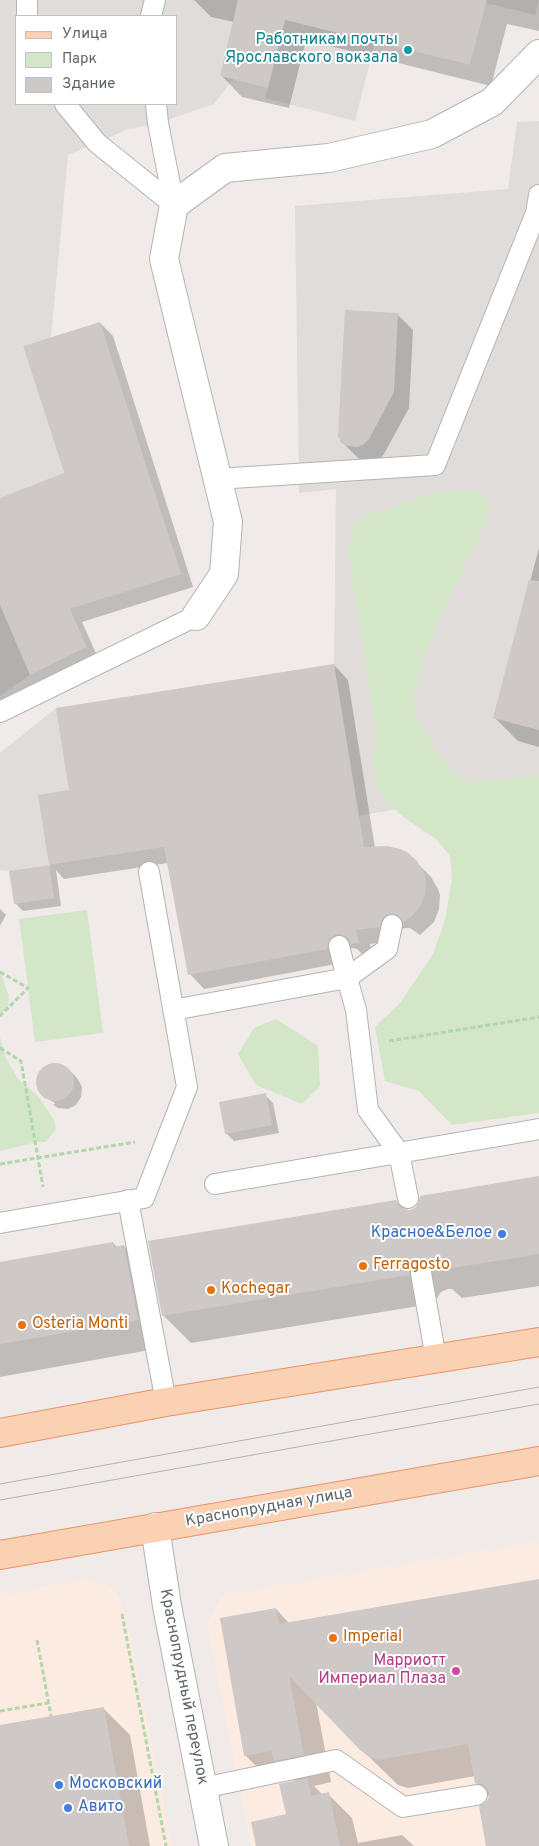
<!DOCTYPE html>
<html>
<head>
<meta charset="utf-8">
<style>
  body { margin:0 }
  #map { position:relative; width:539px; height:1846px; overflow:hidden; background:#f0ebe8; font-family:Overpass,sans-serif }
  canvas { display:block }
  .legend { position:absolute; left:15px; top:15px; width:162px; height:90px; box-sizing:border-box; background:#fff; border:1px solid #bfc2c2; margin:0; padding:6px 9px; list-style:none; font-size:15px; color:#5f6667 }
  .legend li { display:flex; align-items:center; gap:10px; height:25px }
  .legend b { width:25px; border:1px solid #bfc2c2 }
</style>
</head>
<body>
<div id="map">
<canvas width="539" height="1846"></canvas>
<ul class="legend">
<li><b style="height:6px;background:#fad2b3"></b>Улица</li>
<li><b style="height:14px;background:#d3e6c7"></b>Парк</li>
<li><b style="height:14px;background:#cec8c6"></b>Здание</li>
</ul>
</div>
<script>
const g = document.querySelector('canvas').getContext('2d');
g.lineJoin = 'round';
function fill(path, color) {
  g.fillStyle = color;
  g.fill(path, 'evenodd');
}
function strokePath(path, color, width, dash) {
  g.strokeStyle = color;
  g.lineWidth = width;
  g.lineCap = dash ? 'butt' : 'round';
  g.setLineDash(dash || []);
  g.stroke(path);
}
function drawText(font, color, halo, rows, align = 'center') {
  g.font = font + ' Overpass,sans-serif';
  g.lineWidth = 4;
  g.setLineDash([]);
  g.textBaseline = 'middle';
  g.strokeStyle = halo;
  g.fillStyle = color;
  for (const [text, x, y, turn = 0] of rows) {
    g.save();
    g.translate(x, y);
    g.rotate((+turn || 0) * Math.PI / 180);
    g.textAlign = isNaN(turn) ? turn : align;
    if (halo) g.strokeText(text, 0, 0);
    g.fillText(text, 0, 0);
    g.restore();
  }
}
fill(new Path2D(`
  M 539,1542 L 539,1846 L 251,1846 L 207,1624 L 222,1595 Z
  M 84,1579 L 105,1583 L 117,1594 L 125,1610 L 172,1846 L 0,1846 L 0,1595 Z`), '#fcebe1');
fill(new Path2D(`
  M 0,0 L 539,0 L 535,15 L 486,3 L 470,65 L 375,42 L 355,121 L 265,98 L 268,88 L 233,79 L 214,104 L 158,123 L 126,130 L 68,155 L 51,337 L 23,346 L 104,598 L 70,609 L 87,647 L 30,675 L 0,696 ZM 16,16 L 176,16 L 176,104 L 16,104 Z
  M 539,121 L 539,808 L 423,804 L 359,816 L 49,865 L 9,871 L 0,870 L 0,753 L 56,708 L 334,664 L 336,489 L 299,493 L 295,206 L 508,189 L 517,122 Z`), '#dfdcda');
fill(new Path2D(`
  M 444,491 L 482,491 L 491,507 L 477,541 L 437,624 L 423,659 L 413,696 L 415,714 L 433,746 L 455,776 L 472,783 L 539,775 L 539,1113 L 452,1125 L 419,1091 L 385,1081 L 375,1027 L 400,1003 L 433,954 L 445,920 L 452,878 L 450,856 L 436,839 L 406,819 L 392,807 L 380,793 L 375,776 L 373,758 L 376,741 L 375,722 L 349,559 C 349,547 349,534 356,524 C 365,513 380,512 391,508 C 410,501 424,494 444,491 Z
  M 87,910 L 103,1033 L 35,1042 L 19,919 Z
  M 0,971 L 9,996 L 8,1005 L 0,1017 Z
  M 276,1019 L 318,1046 L 320,1086 L 302,1104 L 256,1085 L 238,1054 L 254,1028 Z
  M 0,1037 L 5,1056 L 18,1079 L 39,1097 L 54,1120 L 56,1129 L 46,1142 L 37,1142 L 0,1151 Z`), '#d3e6c7');
fill(new Path2D(`
  M 194,0 L 539,0 L 539,31 L 507,24 L 491,86 L 306,40 L 289,108 L 242,97 L 221,75 L 234,22 L 211,17 Z
  M 398,315 L 413,330 L 409,408 L 384,454 L 379,460 L 365,462 L 358,458 L 342,442 Z
  M 100,323 L 113,336 L 193,587 L 82,622 L 99,660 L 0,709 L 0,499 L 65,474 Z
  M 539,548 L 539,747 L 518,741 L 494,717 Z
  M 334,665 L 348,680 L 375,848 L 416,862 L 431,877 L 438,889 L 440,895 L 439,909 L 434,922 L 420,935 L 410,928 L 404,928 L 397,932 L 394,941 L 370,944 L 373,957 L 366,958 L 357,949 L 352,948 L 345,952 L 341,963 L 204,989 L 190,974 L 168,863 L 64,879 L 56,870 L 61,906 L 23,911 L 15,903 L 10,872 L 50,866 L 39,796 L 70,791 Z
  M 0,909 L 6,915 L 0,926 Z
  M 51,1064 L 60,1064 L 69,1070 L 77,1078 L 82,1087 L 81,1097 L 76,1105 L 68,1109 L 58,1108 L 50,1103 L 54,1105 L 55,1103 L 45,1097 L 45,1099 L 37,1086 L 37,1077 L 42,1069 Z
  M 265,1095 L 273,1103 L 279,1133 L 234,1141 L 226,1133 Z
  M 539,1178 L 539,1286 L 462,1298 L 452,1289 L 448,1289 L 441,1292 L 437,1298 L 437,1303 L 191,1343 L 163,1315 L 396,1201 L 405,1210 L 410,1211 Z
  M 113,1243 L 117,1247 L 124,1246 L 152,1274 L 166,1347 L 0,1377 L 0,1264 Z
  M 539,1580 L 539,1846 L 487,1846 L 489,1796 L 476,1783 L 475,1776 L 408,1788 L 398,1785 L 361,1749 L 316,1702 L 331,1782 L 314,1786 L 323,1795 L 328,1794 L 352,1818 L 358,1843 L 402,1835 L 414,1846 L 257,1846 L 288,1815 L 296,1782 L 294,1780 L 273,1783 L 245,1755 L 276,1609 L 289,1623 Z
  M 103,1708 L 130,1735 L 150,1846 L 0,1846 L 0,1726 Z`), '#0003');
fill(new Path2D(`
  M 238,0 L 487,0 L 470,65 L 285,20 L 268,88 L 220,76 Z
  M 345,310 L 398,313 L 394,392 L 369,439 L 363,445 L 357,447 L 348,446 L 341,443 L 338,436 Z
  M 100,322 L 181,574 L 70,609 L 87,647 L 30,675 L 0,605 L 0,498 L 64,473 L 23,346 Z
  M 529,580 L 539,581 L 539,730 L 493,718 Z
  M 334,664 L 364,847 L 387,846 L 400,849 L 407,852 L 417,861 L 424,873 L 426,880 L 425,894 L 420,907 L 411,917 L 403,922 L 400,917 L 395,914 L 388,914 L 383,918 L 380,927 L 356,930 L 359,943 L 351,944 L 347,937 L 343,935 L 337,934 L 330,938 L 328,943 L 327,949 L 188,975 L 164,847 L 49,865 L 38,795 L 69,790 L 56,708 Z
  M 49,865 L 54,898 L 14,904 L 9,871 Z
  M36 1082a19 19 0 1 1 38 0a19 19 0 1 1-38 0Z
  M 266,1093 L 272,1125 L 225,1134 L 219,1102 Z
  M 539,1176 L 539,1254 L 433,1271 L 430,1265 L 425,1262 L 419,1261 L 413,1264 L 410,1269 L 409,1275 L 162,1316 L 148,1241 L 396,1200 L 399,1206 L 404,1209 L 410,1210 L 416,1207 L 419,1201 L 420,1196 Z
  M 113,1242 L 114,1247 L 124,1245 L 138,1320 L 0,1344 L 0,1262 Z
  M 539,1579 L 539,1846 L 486,1846 L 479,1807 L 484,1804 L 488,1800 L 489,1793 L 486,1788 L 482,1784 L 475,1783 L 468,1744 L 379,1760 L 369,1757 L 360,1750 L 289,1676 L 304,1755 L 274,1761 L 271,1751 L 244,1756 L 220,1618 L 276,1608 L 279,1624 Z
  M 104,1707 L 129,1846 L 0,1846 L 0,1725 Z
  M 308,1778 L 311,1796 L 329,1792 L 340,1846 L 256,1846 L 251,1822 L 286,1814 L 279,1784 Z`), '#cec8c6');
const service = new Path2D(`
  M 27,16 L 27,0
  M 151,16 L 155,0
  M 65,104 L 97,143 L 174,205 L 158,123 L 156,104
  M 217,479 L 435,465 L 536,213 L 539,195
  M 0,712 L 196,616
  M 392,925 L 387,949 L 347,978 L 356,1010 L 368,1110 L 399,1153 L 408,1198
  M 173,1010 L 347,978 L 339,946
  M 215,1184 L 539,1129
  M 128,1200 L 166,1402
  M 0,1223 L 144,1198 L 187,1087 L 149,872
  M 421,1273 L 436,1359
  M 203,1788 L 336,1760 L 403,1807 L 477,1795`);
const minor = new Path2D(`
  M 196,616 L 224,574 L 228,522 L 164,259 L 174,205 L 225,168 L 329,158 L 432,134 L 492,102 L 539,54
  M 155,1527 L 167,1606 L 214,1846`);
const primary = new Path2D(`
  M 0,1433 L 166,1402 L 539,1342
  M 0,1555 L 539,1461`);
strokePath(service, '#b0b5b6', 22);
strokePath(minor, '#b0b5b6', 30);
strokePath(primary, '#e99168', 30);
strokePath(new Path2D(`
  M 0,972 L 28,988 L 0,1016
  M 389,1041 L 539,1017
  M 0,1048 L 21,1061 L 43,1187
  M 0,1164 L 135,1142
  M 122,1614 L 166,1846
  M 37,1640 L 51,1716
  M 0,1711 L 48,1703`), '#b1d7ab', 3, [5, 2.5]);
strokePath(service, '#fff', 20);
strokePath(minor, '#fff', 28);
strokePath(primary, '#fad2b3', 28);
strokePath(new Path2D(`
  M 0,1484 L 539,1387
  M 0,1500 L 539,1404`), '#b2b3b3', 1);
for (const [x, y, r, color] of [
  [408,50,5,"#0f9aa8"],
  [502,1234,5,"#3f7fe0"],
  [363,1266,5,"#e8710a"],
  [211,1290,5,"#e8710a"],
  [22,1325,5,"#e8710a"],
  [333,1638,5,"#e8710a"],
  [456,1671,5,"#d1479c"],
  [59,1785,5,"#3f7fe0"],
  [68,1808,5,"#3f7fe0"]
]) {
  const dot = new Path2D();
  dot.arc(x, y, r, 0, 2 * Math.PI);
  g.fillStyle = color;
  g.fill(dot);
  strokePath(dot, '#fff', 2);
}
drawText('16px', '#0d838f', '#fff', [
  ["Работникам почты",398,41],
  ["Ярославского вокзала",398,59]
], 'right');
drawText('16px', '#366cbe', '#fff', [
  ["Красное&Белое",492,1234,"right"],
  ["Московский",69,1785],
  ["Авито",78,1808]
], 'left');
drawText('16px', '#c56008', '#fff', [
  ["Ferragosto",373,1266],
  ["Kochegar",221,1290],
  ["Osteria Monti",32,1325],
  ["Imperial",343,1638]
], 'left');
drawText('16px', '#5f6667', '#fff', [
  ["Краснопрудная улица",269,1508,-10],
  ["Краснопрудный переулок",183,1687,79]
]);
drawText('16px', '#b23c85', '#fff', [
  ["Марриотт",446,1662],
  ["Империал Плаза",446,1680]
], 'right');
</script>
</body>
</html>
